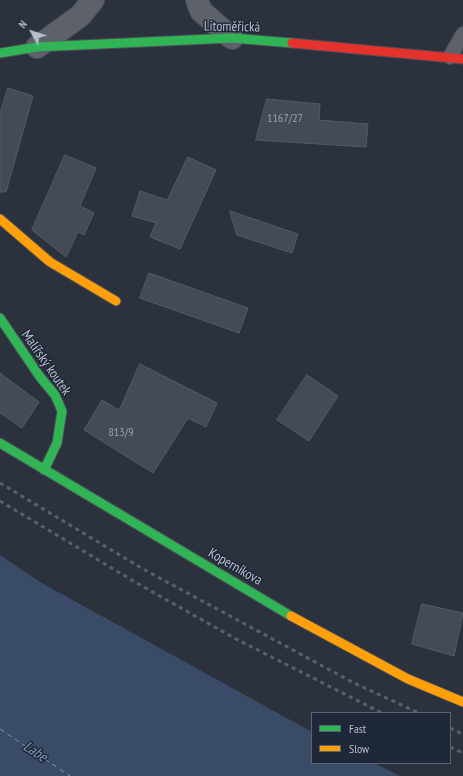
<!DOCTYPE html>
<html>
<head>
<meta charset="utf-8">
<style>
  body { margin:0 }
  #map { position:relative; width:463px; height:776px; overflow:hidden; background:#2c323d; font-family:"PT Sans Narrow",sans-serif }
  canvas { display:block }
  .legend { position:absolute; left:311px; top:712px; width:140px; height:52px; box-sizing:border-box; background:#1f2838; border:1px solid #5c6473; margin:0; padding:5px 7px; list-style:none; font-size:12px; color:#b8bfcc }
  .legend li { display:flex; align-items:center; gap:8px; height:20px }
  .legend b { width:20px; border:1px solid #5c6473 }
  .north { position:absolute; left:12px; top:12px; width:40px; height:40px; -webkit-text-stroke:3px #1f2838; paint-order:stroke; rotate:310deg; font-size:11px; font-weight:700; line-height:16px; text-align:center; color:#b8bfcc }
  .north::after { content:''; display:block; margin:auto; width:14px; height:18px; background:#b8bfcc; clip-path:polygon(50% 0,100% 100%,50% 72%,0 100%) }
</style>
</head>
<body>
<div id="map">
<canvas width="463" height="776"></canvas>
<ul class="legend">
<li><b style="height:5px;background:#30b455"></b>Fast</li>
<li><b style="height:5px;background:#ff9f0a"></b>Slow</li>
</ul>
<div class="north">N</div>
</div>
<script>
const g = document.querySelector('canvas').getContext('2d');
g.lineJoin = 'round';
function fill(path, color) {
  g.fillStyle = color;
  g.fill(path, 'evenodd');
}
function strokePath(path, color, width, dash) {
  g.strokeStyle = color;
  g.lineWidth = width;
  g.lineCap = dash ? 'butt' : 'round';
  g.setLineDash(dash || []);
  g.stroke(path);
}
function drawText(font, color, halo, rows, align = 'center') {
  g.font = font + ' "PT Sans Narrow",sans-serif';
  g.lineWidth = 3;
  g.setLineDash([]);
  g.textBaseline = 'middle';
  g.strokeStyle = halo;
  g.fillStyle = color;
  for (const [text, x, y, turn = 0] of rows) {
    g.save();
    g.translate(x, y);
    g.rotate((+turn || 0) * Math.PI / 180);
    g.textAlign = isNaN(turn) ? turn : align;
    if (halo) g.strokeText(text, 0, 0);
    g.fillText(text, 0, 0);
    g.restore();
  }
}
fill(new Path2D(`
  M 0,555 L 40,582 L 312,732 L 312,763 L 374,763 L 400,776 L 0,776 Z`), '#3a4b68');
strokePath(new Path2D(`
  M 0,729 L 70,776`), '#7e93b4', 1, [5, 4]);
const building = new Path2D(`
  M 8,88 L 33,96 L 6,192 L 0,192 L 0,114 Z
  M 267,99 L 320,104 L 319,120 L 368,124 L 366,147 L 256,140 Z
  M 65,155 L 96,168 L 80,206 L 94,213 L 84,235 L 78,232 L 66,257 L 32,230 Z
  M 188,157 L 216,170 L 180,249 L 150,237 L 156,223 L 132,216 L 140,191 L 167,200 Z
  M 230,211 L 298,234 L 292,253 L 237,235 Z
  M 149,273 L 248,308 L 239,333 L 140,298 Z
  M 140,364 L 217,403 L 206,427 L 188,418 L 153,473 L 84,430 L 102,400 L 119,410 Z
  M 0,373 L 39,402 L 22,428 L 0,413 Z
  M 307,375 L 338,396 L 309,441 L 277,420 Z
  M 422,604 L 463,613 L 454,656 L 412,644 Z`);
fill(building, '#454b54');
strokePath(building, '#555a64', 1);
const lane = new Path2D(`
  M 450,57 L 463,34`);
const street = new Path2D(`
  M 197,0 L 201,11 L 232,38
  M 37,47 L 80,16 L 93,0`);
const fast = new Path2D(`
  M 0,53 L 37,47 L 232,38 L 292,43
  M 0,318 L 40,377 L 55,395 L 62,411 L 57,443 L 44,470
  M 0,443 L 291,616`);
const slow = new Path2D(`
  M 0,219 L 50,262 L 116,301
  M 291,616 L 408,679 L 463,702`);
const jam = new Path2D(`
  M 292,43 L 463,59`);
strokePath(lane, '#494d55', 16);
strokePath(street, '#494d55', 24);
strokePath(fast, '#494d55', 11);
strokePath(slow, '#494d55', 11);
strokePath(jam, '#494d55', 11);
strokePath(lane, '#5d6169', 14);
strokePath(street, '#5d6169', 22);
strokePath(fast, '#30b455', 9);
strokePath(slow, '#ff9f0a', 9);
strokePath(jam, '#e5322d', 9);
strokePath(new Path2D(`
  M 0,483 L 143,569 L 354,683 L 419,713
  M 0,501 L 135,582 L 236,639 L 382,713
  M 450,728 L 463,734
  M 450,747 L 463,753`), '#5b6068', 3, [4, 4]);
drawText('12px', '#9ba2ae', null, [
  ["1167/27",285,119],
  ["813/9",121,433]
]);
drawText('14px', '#b8bfcc', '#1f2838', [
  ["Litoměřická",232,27,1],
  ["Malířský koutek",46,363,55],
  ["Koperníkova",235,567,30]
]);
drawText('italic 15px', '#7e93b4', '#1f2838', [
  ["Labe",35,752,34]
]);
</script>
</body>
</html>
